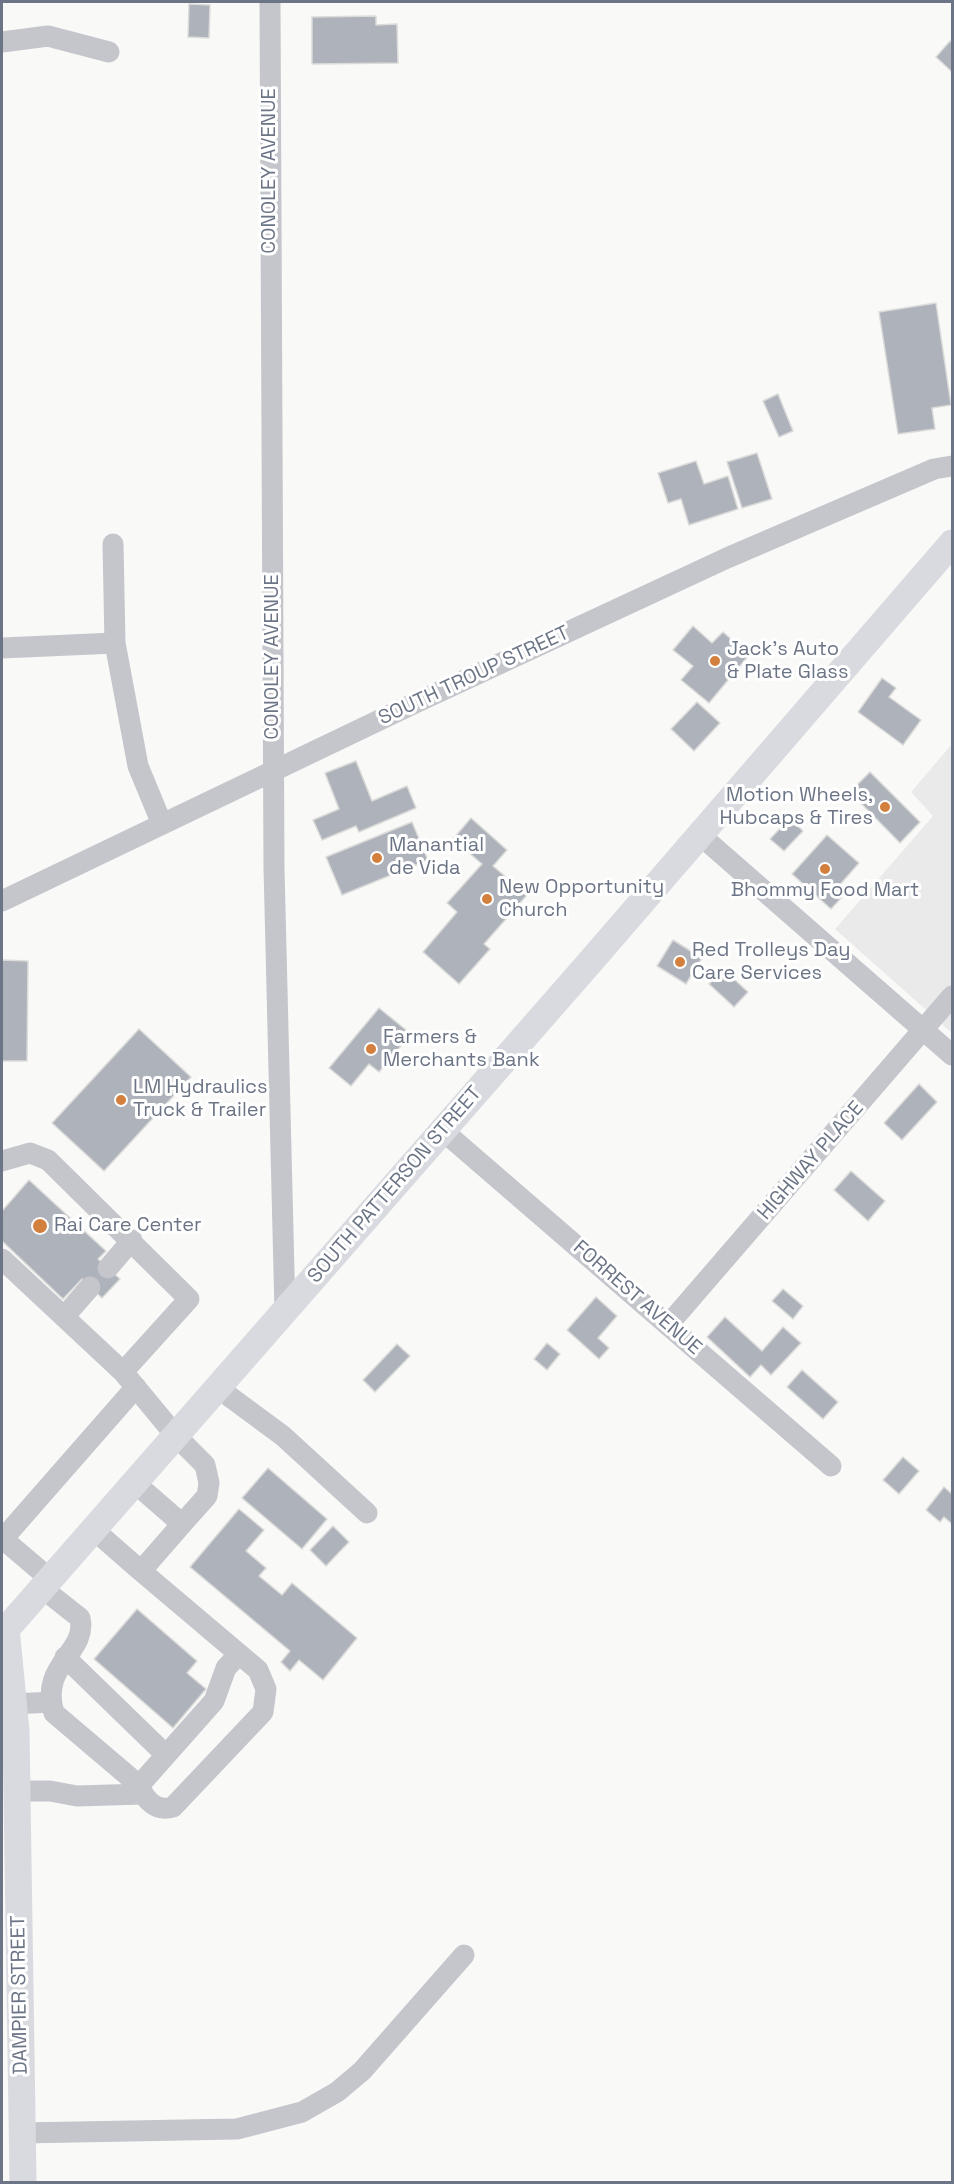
<!DOCTYPE html>
<html>
<head>
<meta charset="utf-8">
<style>
  body { margin:0 }
  #map { position:relative; width:954px; height:2184px; overflow:hidden; background:#f9f9f8; font-family:"Space Grotesk",sans-serif }
  canvas { display:block }
  .frame { position:absolute; inset:0; border:3px solid #6c7586; pointer-events:none }
</style>
</head>
<body>
<div id="map">
<canvas width="954" height="2184"></canvas>
<div class="frame"></div>
</div>
<script>
const g = document.querySelector('canvas').getContext('2d');
g.lineJoin = 'round';
function fill(path, color) {
  g.fillStyle = color;
  g.fill(path, 'evenodd');
}
function strokePath(path, color, width, dash) {
  g.strokeStyle = color;
  g.lineWidth = width;
  g.lineCap = dash ? 'butt' : 'round';
  g.setLineDash(dash || []);
  g.stroke(path);
}
function drawText(font, color, halo, rows, align = 'center') {
  g.font = font + ' "Space Grotesk",sans-serif';
  g.lineWidth = 6;
  g.setLineDash([]);
  g.textBaseline = 'middle';
  g.strokeStyle = halo;
  g.fillStyle = color;
  for (const [text, x, y, turn = 0] of rows) {
    g.save();
    g.translate(x, y);
    g.rotate((+turn || 0) * Math.PI / 180);
    g.textAlign = isNaN(turn) ? turn : align;
    if (halo) g.strokeText(text, 0, 0);
    g.fillText(text, 0, 0);
    g.restore();
  }
}
fill(new Path2D(`
  M 952,744 L 952,1033 L 835,929 L 933,816 L 911,792 Z`), '#eaeaeb');
const building = new Path2D(`
  M 189,4 L 210,5 L 209,38 L 188,37 Z
  M 376,16 L 376,25 L 397,24 L 398,63 L 312,64 L 312,17 Z
  M 950,41 L 952,43 L 952,72 L 936,57 Z
  M 936,303 L 951,405 L 932,408 L 935,429 L 898,434 L 879,312 Z
  M 778,394 L 793,431 L 779,437 L 763,401 Z
  M 757,453 L 772,499 L 742,508 L 727,462 Z
  M 696,461 L 704,484 L 728,476 L 738,509 L 689,525 L 681,499 L 668,503 L 658,473 Z
  M 693,626 L 712,643 L 723,632 L 749,655 L 709,703 L 681,680 L 693,666 L 673,650 Z
  M 882,678 L 896,688 L 889,697 L 921,720 L 903,745 L 858,712 Z
  M 697,702 L 720,723 L 694,751 L 671,729 Z
  M 356,761 L 372,801 L 407,786 L 416,808 L 359,832 L 356,826 L 322,840 L 313,820 L 339,809 L 325,773 Z
  M 870,772 L 920,822 L 900,843 L 850,792 Z
  M 471,818 L 507,850 L 493,866 L 527,895 L 484,944 L 490,949 L 459,984 L 423,952 L 457,912 L 447,903 L 482,864 L 453,839 Z
  M 790,818 L 803,831 L 784,851 L 770,839 Z
  M 412,822 L 428,860 L 342,895 L 326,857 Z
  M 827,835 L 859,863 L 837,888 L 844,895 L 831,909 L 792,874 Z
  M 673,940 L 702,958 L 686,984 L 657,966 Z
  M 2,960 L 28,961 L 27,1061 L 2,1061 Z
  M 723,969 L 748,992 L 734,1007 L 709,984 Z
  M 379,1008 L 411,1034 L 379,1072 L 369,1064 L 351,1086 L 329,1068 Z
  M 139,1029 L 191,1077 L 104,1171 L 52,1123 Z
  M 919,1084 L 937,1102 L 902,1140 L 884,1123 Z
  M 851,1171 L 885,1201 L 868,1221 L 834,1190 Z
  M 29,1180 L 106,1251 L 98,1259 L 120,1279 L 102,1298 L 82,1279 L 63,1299 L 2,1241 L 2,1211 Z
  M 783,1289 L 803,1306 L 793,1319 L 772,1301 Z
  M 596,1297 L 617,1316 L 598,1338 L 609,1348 L 599,1359 L 567,1330 Z
  M 725,1317 L 762,1351 L 783,1327 L 801,1343 L 771,1375 L 761,1365 L 750,1377 L 707,1337 Z
  M 547,1343 L 560,1354 L 547,1370 L 534,1359 Z
  M 397,1344 L 410,1356 L 375,1392 L 363,1380 Z
  M 802,1370 L 838,1402 L 823,1419 L 787,1387 Z
  M 903,1457 L 919,1471 L 899,1494 L 883,1480 Z
  M 268,1468 L 327,1519 L 302,1549 L 242,1498 Z
  M 944,1487 L 952,1494 L 952,1524 L 944,1517 L 940,1522 L 926,1510 Z
  M 239,1509 L 264,1530 L 246,1551 L 266,1568 L 259,1576 L 282,1595 L 292,1583 L 357,1638 L 323,1680 L 299,1660 L 290,1671 L 281,1662 L 290,1651 L 190,1567 Z
  M 333,1526 L 349,1542 L 326,1566 L 310,1550 Z
  M 137,1609 L 197,1661 L 187,1673 L 206,1689 L 173,1728 L 94,1659 Z`);
fill(building, '#aeb2ba');
strokePath(building, '#dbdbda', 1.5);
strokePath(new Path2D(`
  M 270,2 L 274,868 L 285,1312
  M 2,42 L 48,36 L 109,52
  M 113,544 L 115,643 L 138,766 L 162,824
  M 2,648 L 115,643
  M 700,835 L 952,1055
  M 2,901 L 413,704 L 727,558 L 934,469 L 952,466
  M 442,1130 L 831,1466
  M 2,1161 L 30,1153 L 48,1160 L 189,1299 L 123,1372 L 176,1436 L 205,1465 L 209,1483 L 207,1496 L 182,1524
  M 2,1259 L 123,1372
  M 108,1268 L 132,1240
  M 64,1317 L 90,1287
  M 668,1325 L 952,996
  M 218,1388 L 283,1436 L 367,1513
  M 94,1530 L 141,1571 L 182,1524 L 135,1483
  M 3,1539 L 50,1579
  M 2,1540 L 136,1387
  M 141,1571 L 258,1670 L 266,1689 L 263,1712 L 173,1807 C 157,1812 145,1801 140,1786 L 144,1780 L 214,1701 L 226,1668 L 239,1654
  M 42,1588 L 80,1618 C 88,1653 39,1664 54,1713 L 140,1786
  M 65,1657 L 166,1755
  M 14,1704 L 51,1702
  M 17,1791 L 50,1791 L 77,1796 L 143,1794
  M 22,2133 L 237,2129 L 302,2112 L 337,2092 L 362,2071 L 464,1955`), '#c4c6cb', 21);
strokePath(new Path2D(`
  M 6,1628 L 16,1731 L 23,2182
  M 2,1634 L 591,961 L 952,543`), '#d9dadf', 27);
for (const [x, y, r, color] of [
  [715,661,6,"#d37f3e"],
  [885,807,6,"#d37f3e"],
  [377,858,6,"#d37f3e"],
  [825,869,6,"#d37f3e"],
  [487,899,6,"#d37f3e"],
  [680,962,6,"#d37f3e"],
  [371,1049,6,"#d37f3e"],
  [121,1100,6,"#d37f3e"],
  [40,1226,8,"#d37f3e"]
]) {
  const dot = new Path2D();
  dot.arc(x, y, r, 0, 2 * Math.PI);
  g.fillStyle = color;
  g.fill(dot);
  strokePath(dot, '#fff', 2);
}
drawText('20px', '#6c7586', '#fff', [
  ["CONOLEY AVENUE",270,171,-90],
  ["CONOLEY AVENUE",273,657,-90],
  ["SOUTH TROUP STREET",474,676,-25],
  ["HIGHWAY PLACE",811,1161,-49],
  ["SOUTH PATTERSON STREET",395,1185,-49],
  ["FORREST AVENUE",637,1298,41],
  ["DAMPIER STREET",20,1995,-91]
]);
drawText('20px', '#6c7586', '#fff', [
  ["Jack's Auto",727,650],
  ["& Plate Glass",727,673],
  ["Motion Wheels,",873,796,"right"],
  ["Hubcaps & Tires",873,819,"right"],
  ["Manantial",389,846],
  ["de Vida",389,869],
  ["New Opportunity",499,888],
  ["Church",499,911],
  ["Bhommy Food Mart",825,891,"center"],
  ["Red Trolleys Day",692,951],
  ["Care Services",692,974],
  ["Farmers &",383,1038],
  ["Merchants Bank",383,1061],
  ["LM Hydraulics",133,1088],
  ["Truck & Trailer",133,1111],
  ["Rai Care Center",54,1226]
], 'left');
</script>
</body>
</html>
